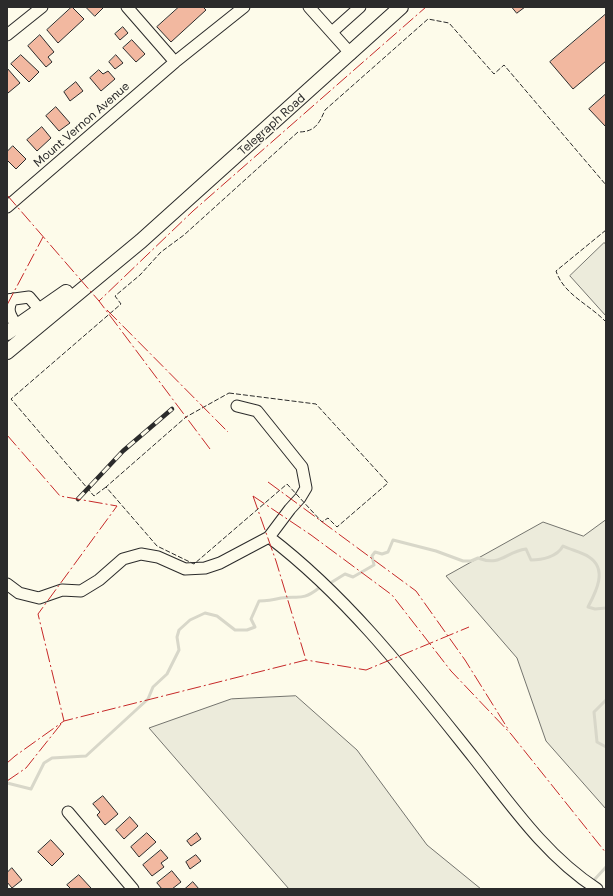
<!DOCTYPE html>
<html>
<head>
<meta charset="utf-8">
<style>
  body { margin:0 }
  #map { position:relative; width:613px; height:896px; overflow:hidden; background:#fdfbea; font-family:"DM Sans",sans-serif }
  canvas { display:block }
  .frame { position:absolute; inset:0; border:8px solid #2b2b2b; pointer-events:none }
</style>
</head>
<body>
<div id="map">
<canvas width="613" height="896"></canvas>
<div class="frame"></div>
</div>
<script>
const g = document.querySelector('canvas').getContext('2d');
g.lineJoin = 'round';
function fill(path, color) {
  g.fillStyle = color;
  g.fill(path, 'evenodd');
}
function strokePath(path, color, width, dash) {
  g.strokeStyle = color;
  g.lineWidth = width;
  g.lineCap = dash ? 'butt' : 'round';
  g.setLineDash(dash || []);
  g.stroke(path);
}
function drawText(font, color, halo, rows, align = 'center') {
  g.font = font + ' "DM Sans",sans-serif';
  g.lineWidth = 3;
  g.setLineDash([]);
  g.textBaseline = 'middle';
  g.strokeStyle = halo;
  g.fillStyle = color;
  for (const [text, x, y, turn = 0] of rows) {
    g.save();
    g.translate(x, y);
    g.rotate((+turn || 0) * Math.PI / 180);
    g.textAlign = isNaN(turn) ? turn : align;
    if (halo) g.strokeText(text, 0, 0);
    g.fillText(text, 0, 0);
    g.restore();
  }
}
const green = new Path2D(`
  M 604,243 L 606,243 L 606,316 L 570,276 Z
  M 606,520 L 606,809 L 546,741 L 517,658 L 446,576 L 543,522 L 583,536 Z
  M 296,696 L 357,750 L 427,845 L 481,889 L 289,889 L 149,728 L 231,699 Z`);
fill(green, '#ecebdb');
strokePath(green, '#74746e', 1);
strokePath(new Path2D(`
  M 332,582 L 345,574 L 353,577 L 374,565 L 372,556 L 375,552 L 382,554 L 388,552 L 393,540 L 436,551 L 463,561 L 471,561 L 478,558 C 501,567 505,552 526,549 L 531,560 C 542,560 557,557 563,546 C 571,550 582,552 589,557 C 608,569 596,592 588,607 L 595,609 L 606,608
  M 606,700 L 594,712 L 597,742 L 606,747
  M 7,783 L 31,789 L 44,763 L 52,758 L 86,756 L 148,699 L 153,687 L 167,674 L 179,650 L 177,637 L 179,630 L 190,620 L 205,613 L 217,616 L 235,630 L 247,630 L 255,627 L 251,619 L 259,601 C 267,601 273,600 281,598 C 299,595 301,602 319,588
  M 595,879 L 606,867`), '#d8d7c9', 3);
const building = new Path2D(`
  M 72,7 L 84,19 L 58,43 L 47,30 Z
  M 86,7 L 104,7 L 95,16 Z
  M 179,7 L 203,7 L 206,10 L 171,42 L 157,27 Z
  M 512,7 L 525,7 L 517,13 Z
  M 606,14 L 606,61 L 573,89 L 550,62 Z
  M 123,27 L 128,33 L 120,40 L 115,34 Z
  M 40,35 L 54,52 L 48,57 L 52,62 L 46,67 L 28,46 Z
  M 132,40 L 145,54 L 136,62 L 123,48 Z
  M 21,55 L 39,72 L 29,82 L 11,64 Z
  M 116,55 L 123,63 L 115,69 L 109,62 Z
  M 7,68 L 20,83 L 8,93 L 7,91 Z
  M 99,70 L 103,74 L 108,71 L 115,79 L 101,91 L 90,78 Z
  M 76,82 L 83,91 L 70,101 L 64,92 Z
  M 606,94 L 606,127 L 589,109 Z
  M 56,107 L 70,123 L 59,131 L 46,116 Z
  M 42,127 L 51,138 L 37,151 L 27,140 Z
  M 13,146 L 26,159 L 16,169 L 7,160 L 7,152 Z
  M 103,796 L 118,814 L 105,825 L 97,815 L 100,812 L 93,804 Z
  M 130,817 L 138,826 L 124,839 L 116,830 Z
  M 147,833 L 156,842 L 139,857 L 131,847 Z
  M 197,833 L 201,839 L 191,846 L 187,841 Z
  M 51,840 L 64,854 L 52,866 L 38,852 Z
  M 161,850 L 168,858 L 161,863 L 164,867 L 152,876 L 143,865 Z
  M 196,855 L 201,861 L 190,869 L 186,862 Z
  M 12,868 L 22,880 L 12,888 L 7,882 L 7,873 Z
  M 172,871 L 181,882 L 172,889 L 162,889 L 157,883 Z
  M 79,875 L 91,888 L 90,889 L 71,889 L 67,885 Z
  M 193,882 L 199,889 L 185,889 Z`);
fill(building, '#f2b8a0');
strokePath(building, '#2b2b2b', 1);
const minor = new Path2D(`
  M 127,7 L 175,62
  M 309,7 L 351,54
  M 332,32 L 360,7
  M 7,35 L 42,7
  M 7,207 L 175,62 L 244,7
  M 13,299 C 5,309 11,317 17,326
  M 7,300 L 29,297 L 40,310
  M 269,537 C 349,598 411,679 474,758 C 511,805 546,856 597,889
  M 7,584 L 19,593 L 39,598 L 62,590 L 81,591 L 99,580 L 123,559 L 141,554 L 158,557 L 185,569 L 205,568 L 220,563 L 269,537 L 290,509 L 300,498 L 306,488 L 302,467 L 257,411 L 237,406
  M 68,812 L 133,889`);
const major = new Path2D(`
  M 7,333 L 66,292
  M 7,352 L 141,241 L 401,7`);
strokePath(minor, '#2b2b2b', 13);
strokePath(major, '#2b2b2b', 16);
strokePath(minor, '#fdfbea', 11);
strokePath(major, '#fdfbea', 14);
const rail = new Path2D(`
  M 78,499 L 123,451 L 172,409`);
strokePath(rail, '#2b2b2b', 4.5);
strokePath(rail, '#fdfbea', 3, [9]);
strokePath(new Path2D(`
  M 606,230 L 556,271 C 564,295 589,304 606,322
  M 229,393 L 316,404 L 388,483 L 337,527 L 328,518 L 322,522 L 287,484 L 194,564 L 157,546 L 106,487 L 186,417 Z
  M 106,487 L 94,496 L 11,399 L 121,304 L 115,296 L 140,275 L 161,252 L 184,235 L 298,132 C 315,132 319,124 325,110 L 428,19 L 449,23 L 494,74 L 504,65 L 606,185`), '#2b2b2b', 1, [5, 2]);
strokePath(new Path2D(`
  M 7,195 L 99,301
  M 7,305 L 43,237
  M 107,310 L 228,432
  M 7,435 L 60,496 L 117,506 L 38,614 L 64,721
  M 210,449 L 99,301 L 193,211 L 426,7
  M 268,482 L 416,591 L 465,660 L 508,729
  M 253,496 L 311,535 L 392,595 L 451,671 L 511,734 L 606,853
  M 253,496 L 276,561 L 306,660
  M 7,763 L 15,756 L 64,721 L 306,660 L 366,670 L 469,627
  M 7,781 L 26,768 L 61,724`), '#c62828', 1, [14, 3, 2, 3]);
drawText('12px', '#2b2b2b', '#fdfbea', [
  ["Mount Vernon Avenue",82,125,-41],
  ["Telegraph Road",272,125,-42]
]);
</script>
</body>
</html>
